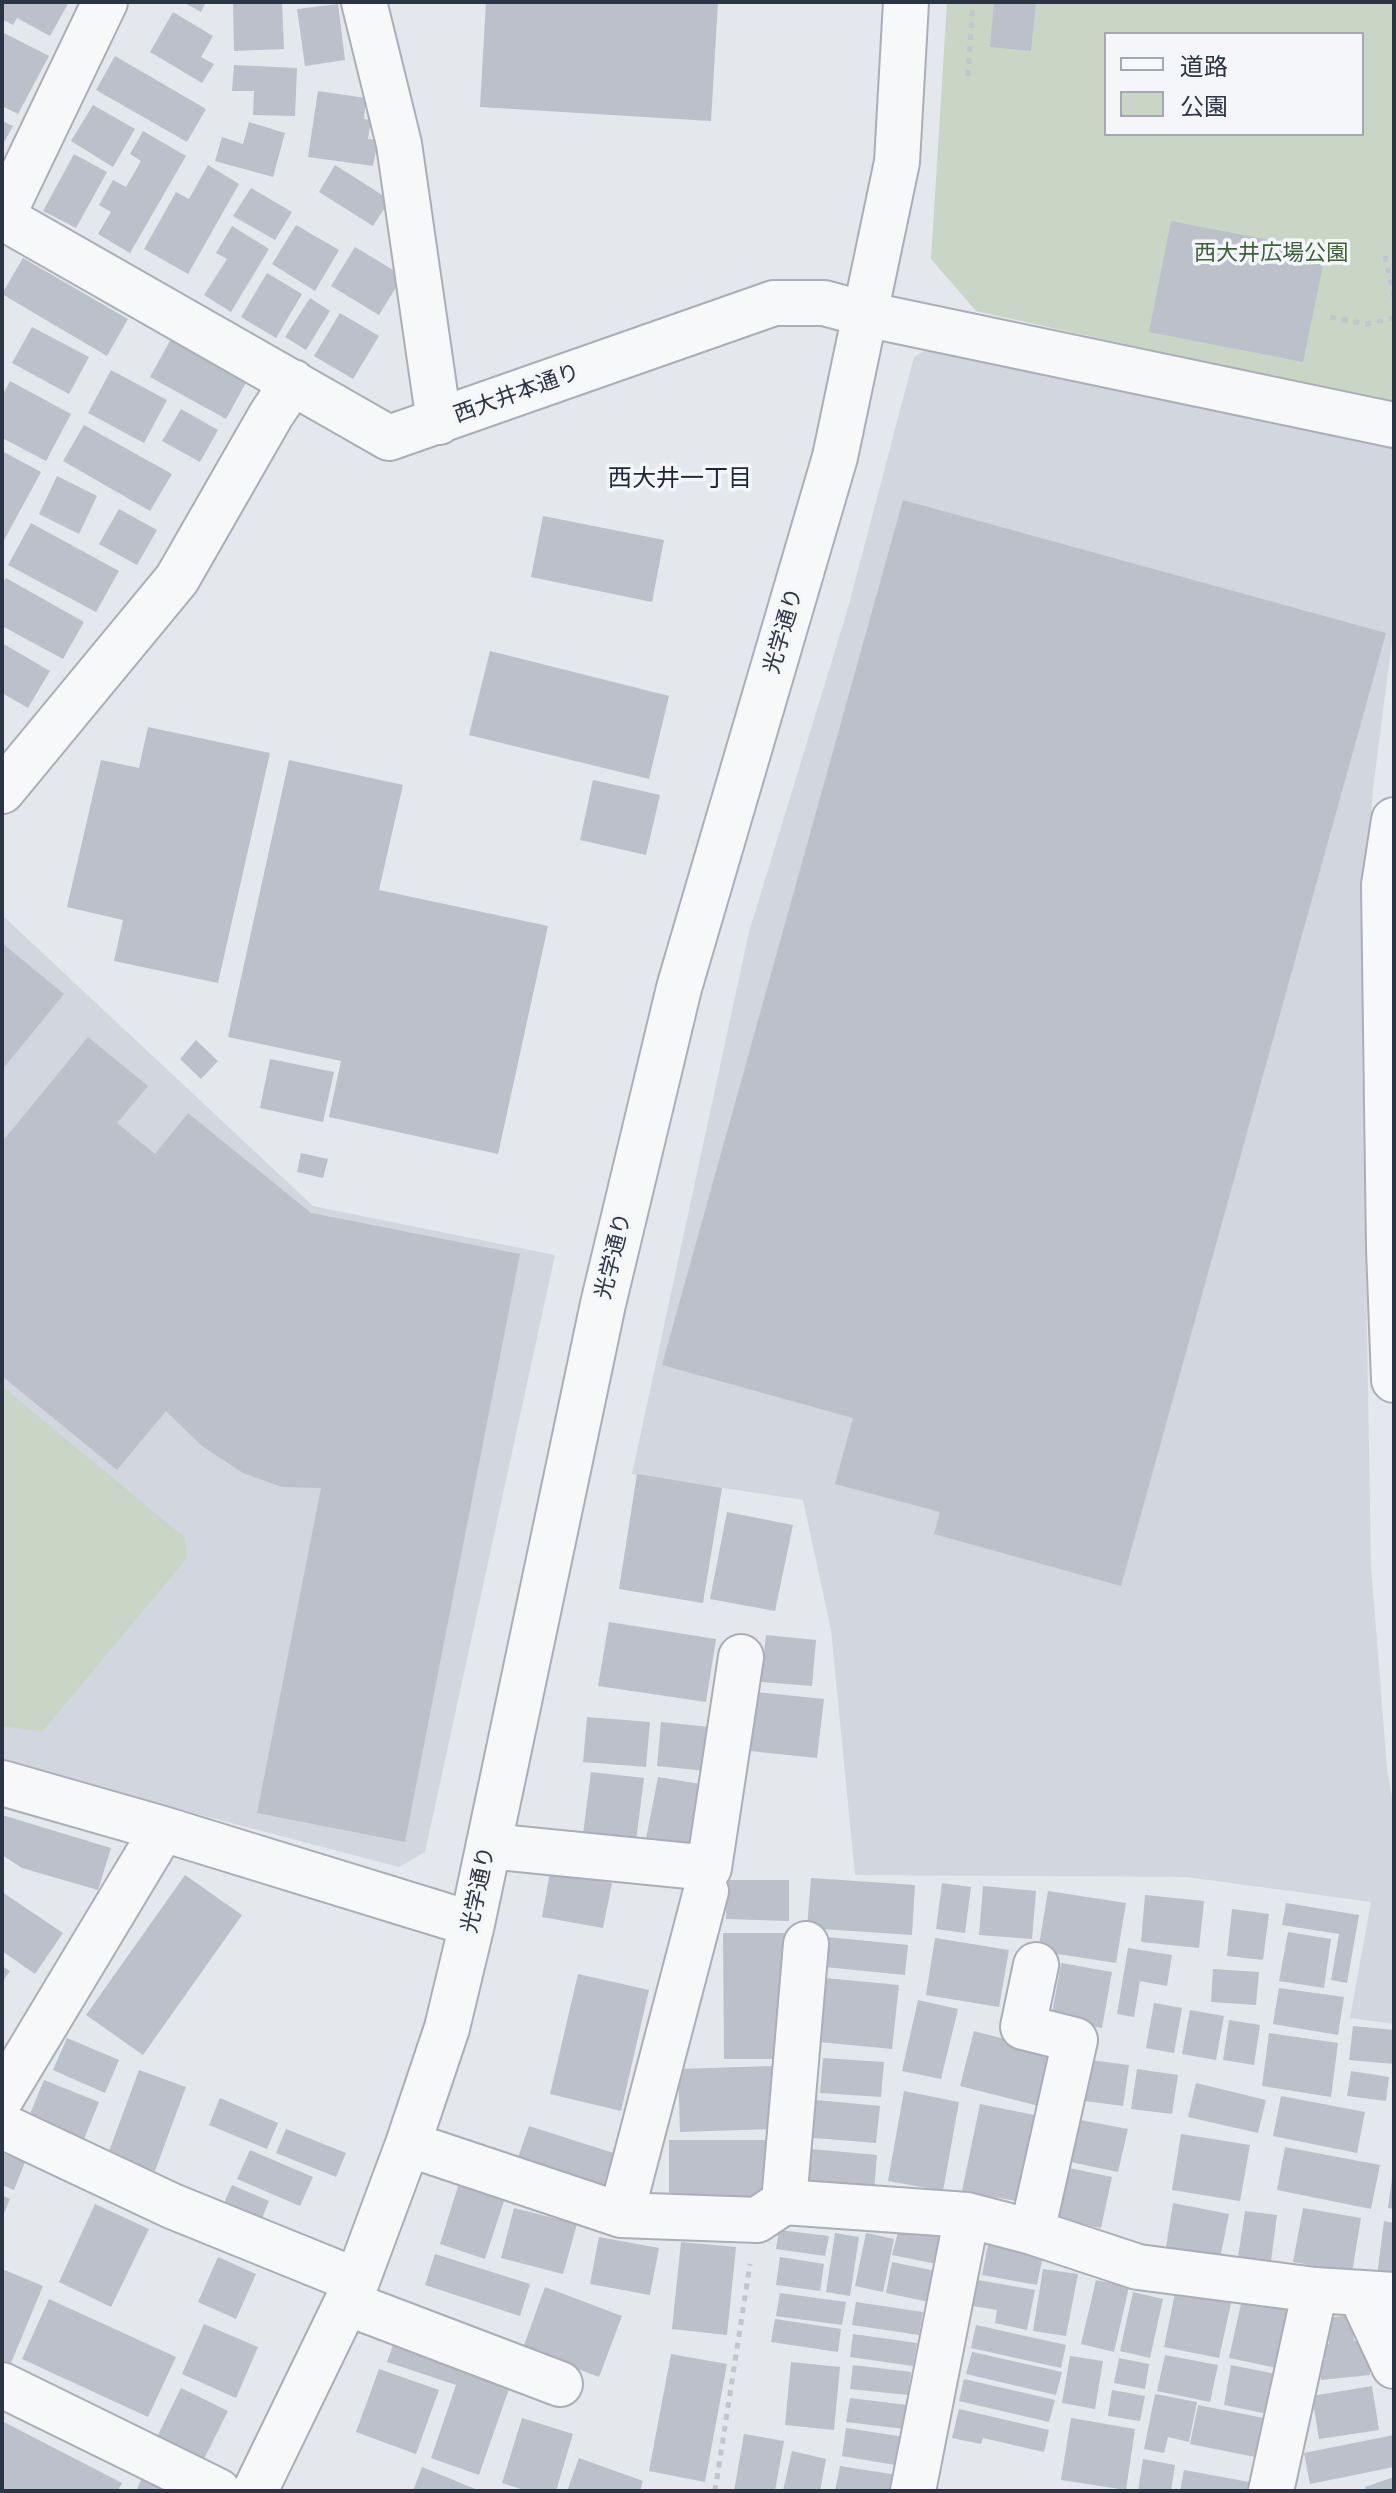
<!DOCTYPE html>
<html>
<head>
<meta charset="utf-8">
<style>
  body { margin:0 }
  #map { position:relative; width:1396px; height:2493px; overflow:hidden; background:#e4e7ec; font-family:"Fira Sans","Noto Sans JP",sans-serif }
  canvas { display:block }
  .frame { position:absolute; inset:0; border:4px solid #2b3445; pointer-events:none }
  .legend { position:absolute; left:1104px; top:32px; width:260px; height:104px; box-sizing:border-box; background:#f4f6f9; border:2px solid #a4a8b1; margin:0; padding:10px 14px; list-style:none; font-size:24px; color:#2b3445 }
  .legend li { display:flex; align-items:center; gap:16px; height:40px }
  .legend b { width:40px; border:2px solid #a4a8b1 }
</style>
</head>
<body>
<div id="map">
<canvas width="1396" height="2493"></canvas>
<div class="frame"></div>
<ul class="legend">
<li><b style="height:10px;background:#f7f8fa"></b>道路</li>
<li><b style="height:22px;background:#c9d6c5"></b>公園</li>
</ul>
</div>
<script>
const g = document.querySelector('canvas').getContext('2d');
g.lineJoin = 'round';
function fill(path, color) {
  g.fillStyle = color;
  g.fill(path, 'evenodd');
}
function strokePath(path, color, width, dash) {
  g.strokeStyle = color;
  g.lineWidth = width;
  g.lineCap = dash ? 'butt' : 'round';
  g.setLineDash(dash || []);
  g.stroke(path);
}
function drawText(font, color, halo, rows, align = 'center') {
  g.font = font + ' "Fira Sans","Noto Sans JP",sans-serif';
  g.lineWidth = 7;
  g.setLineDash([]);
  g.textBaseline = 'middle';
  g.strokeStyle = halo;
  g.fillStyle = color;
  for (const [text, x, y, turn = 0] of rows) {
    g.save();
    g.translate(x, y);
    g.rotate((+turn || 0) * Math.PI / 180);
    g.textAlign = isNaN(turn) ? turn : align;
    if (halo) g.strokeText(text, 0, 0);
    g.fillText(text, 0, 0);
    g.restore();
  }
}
fill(new Path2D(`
  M 927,349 L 1394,442 L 1394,626 L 1373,789 L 1363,923 L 1362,1042 L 1371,1566 L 1387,1768 L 1394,1810 L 1394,2024 L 1350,2018 L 1371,1902 L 1187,1877 L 855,1875 L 831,1630 L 803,1500 L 632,1474 L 749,932 L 848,608 L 914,357 Z
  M 2,915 L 313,1206 L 555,1255 L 425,1852 L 399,1867 L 2,1763 Z`), '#d2d6de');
fill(new Path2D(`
  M 947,2 L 1394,2 L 1394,404 L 976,311 L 931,259 ZM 1106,34 L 1362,34 L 1362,134 L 1106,134 Z
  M 2,1386 L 184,1537 L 187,1558 L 42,1732 L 2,1726 Z`), '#c9d6c5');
fill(new Path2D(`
  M 2,2 L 69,2 L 50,36 L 17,18 L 13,25 L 2,19 Z
  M 183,2 L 206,2 L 201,12 Z
  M 233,2 L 282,2 L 284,49 L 234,51 Z
  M 486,2 L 718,2 L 711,121 L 480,107 Z
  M 994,2 L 1036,2 L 1031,51 L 990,47 Z
  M 338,4 L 345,60 L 305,66 L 297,9 Z
  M 173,12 L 213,36 L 201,57 L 214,64 L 202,83 L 150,52 Z
  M 2,32 L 49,56 L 18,114 L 2,106 Z
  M 115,56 L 206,109 L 187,142 L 96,90 Z
  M 234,65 L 297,68 L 295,116 L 253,115 L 254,91 L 232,91 Z
  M 318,91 L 366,98 L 364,119 L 371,120 L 368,139 L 378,140 L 373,166 L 308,157 Z
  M 93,105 L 135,129 L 113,167 L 71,141 Z
  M 2,121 L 13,126 L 2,146 Z
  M 249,122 L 285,133 L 273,177 L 215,161 L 222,137 L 243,144 Z
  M 143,131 L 186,156 L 130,253 L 98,234 L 111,212 L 99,205 L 113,180 L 126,187 L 141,161 L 130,154 Z
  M 74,154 L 107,172 L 76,228 L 43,211 Z
  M 208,165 L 239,184 L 188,274 L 144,249 L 176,192 L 189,199 Z
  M 335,165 L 390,200 L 373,226 L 319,192 Z
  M 251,188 L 292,212 L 275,240 L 233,216 Z
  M 1171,221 L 1326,251 L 1303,362 L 1149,332 Z
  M 296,225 L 339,250 L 315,291 L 272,264 Z
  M 232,226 L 269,249 L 231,312 L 204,295 L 227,259 L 216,253 Z
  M 355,247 L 403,276 L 379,315 L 331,286 Z
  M 23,258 L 128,319 L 107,356 L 2,294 Z
  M 267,273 L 302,294 L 276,338 L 241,317 Z
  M 310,298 L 330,311 L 306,350 L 285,337 Z
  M 340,313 L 379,336 L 353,379 L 314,356 Z
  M 32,327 L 89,357 L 69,394 L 12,363 Z
  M 172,337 L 248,379 L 226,419 L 150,377 Z
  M 111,370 L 167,400 L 144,443 L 88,413 Z
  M 10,381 L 71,414 L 46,461 L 2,438 L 2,396 Z
  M 181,409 L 218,430 L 200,462 L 162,441 Z
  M 84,425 L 172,474 L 150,511 L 63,461 Z
  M 4,452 L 41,472 L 2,544 L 2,455 Z
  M 57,476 L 97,496 L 79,534 L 39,514 Z
  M 903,500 L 1386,633 L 1121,1586 L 934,1534 L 940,1512 L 835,1484 L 853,1418 L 662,1365 Z
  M 119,509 L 157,530 L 137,565 L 99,544 Z
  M 543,516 L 664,540 L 652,602 L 531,577 Z
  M 31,523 L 119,571 L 96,612 L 8,565 Z
  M 6,578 L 84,622 L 63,659 L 2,626 L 2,585 Z
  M 2,643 L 50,671 L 28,708 L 2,693 Z
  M 490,651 L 669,696 L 649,779 L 469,735 Z
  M 148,727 L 270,753 L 218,983 L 114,961 L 123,920 L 67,907 L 101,760 L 139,768 Z
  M 289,760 L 403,785 L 379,890 L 548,926 L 498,1154 L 329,1117 L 341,1061 L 228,1037 Z
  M 593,780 L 660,795 L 646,855 L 580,840 Z
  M 2,943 L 64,994 L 2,1070 Z
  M 88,1037 L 148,1086 L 117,1123 L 155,1154 L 188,1113 L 311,1213 L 520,1254 L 405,1842 L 257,1813 L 321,1488 L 282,1487 L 243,1473 L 202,1446 L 166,1411 L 117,1470 L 2,1376 L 2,1142 Z
  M 196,1040 L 218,1061 L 201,1079 L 180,1059 Z
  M 270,1059 L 334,1072 L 323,1122 L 260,1108 Z
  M 301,1153 L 328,1159 L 323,1178 L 297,1172 Z
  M 637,1474 L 722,1488 L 703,1603 L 619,1589 Z
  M 727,1512 L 793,1525 L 775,1611 L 710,1599 Z
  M 609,1622 L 716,1639 L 706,1702 L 598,1686 Z
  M 766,1635 L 816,1640 L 812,1686 L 761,1682 Z
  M 756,1692 L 824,1699 L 817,1758 L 750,1751 Z
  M 587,1717 L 650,1722 L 646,1767 L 583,1762 Z
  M 661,1722 L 709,1727 L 706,1771 L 657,1766 Z
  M 591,1772 L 644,1778 L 636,1841 L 583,1834 Z
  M 658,1777 L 706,1785 L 695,1848 L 646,1839 Z
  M 2,1815 L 111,1848 L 98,1890 L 22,1868 L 2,1855 Z
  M 550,1872 L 612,1883 L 603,1928 L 542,1917 Z
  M 185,1875 L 242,1915 L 143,2055 L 86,2015 Z
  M 811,1878 L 915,1885 L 912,1935 L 807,1928 Z
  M 727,1880 L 789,1880 L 789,1921 L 726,1919 Z
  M 942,1883 L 971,1887 L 965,1933 L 936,1929 Z
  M 983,1886 L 1036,1891 L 1032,1939 L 979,1935 Z
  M 1048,1891 L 1126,1903 L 1116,1963 L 1038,1951 Z
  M 2,1892 L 63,1933 L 35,1974 L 2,1951 Z
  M 1145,1895 L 1204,1901 L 1199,1948 L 1141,1942 Z
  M 1286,1903 L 1359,1915 L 1347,1983 L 1331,1980 L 1339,1934 L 1282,1925 Z
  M 1232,1909 L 1269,1914 L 1263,1960 L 1227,1956 Z
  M 1288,1932 L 1331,1939 L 1324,1988 L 1279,1981 Z
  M 723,1933 L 784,1933 L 785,2059 L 724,2059 Z
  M 827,1937 L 908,1945 L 905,1975 L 825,1967 Z
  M 935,1938 L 1009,1950 L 999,2007 L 926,1995 Z
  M 1128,1948 L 1172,1955 L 1167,1986 L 1140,1981 L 1134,2017 L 1117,2014 Z
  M 1061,1963 L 1112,1972 L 1102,2028 L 1051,2019 Z
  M 2,1966 L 10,1971 L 2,1982 Z
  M 1213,1969 L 1259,1972 L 1256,2005 L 1211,2002 Z
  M 578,1974 L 649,1990 L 621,2111 L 550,2094 Z
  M 825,1978 L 899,1985 L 892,2049 L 819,2042 Z
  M 1279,1988 L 1344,1997 L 1338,2035 L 1273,2024 Z
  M 918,2000 L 958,2009 L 941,2079 L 902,2071 Z
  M 1154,2003 L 1182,2008 L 1174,2053 L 1146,2048 Z
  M 1190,2010 L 1224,2016 L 1216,2060 L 1182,2054 Z
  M 1229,2020 L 1260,2025 L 1254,2065 L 1223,2060 Z
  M 1353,2026 L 1394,2030 L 1394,2064 L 1349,2060 Z
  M 974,2031 L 1058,2053 L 1043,2107 L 960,2086 Z
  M 1269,2033 L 1338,2043 L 1331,2097 L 1262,2086 Z
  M 67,2038 L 119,2060 L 105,2093 L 53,2070 Z
  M 823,2058 L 884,2062 L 881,2097 L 820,2093 Z
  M 1090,2060 L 1129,2065 L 1123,2106 L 1085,2101 Z
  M 773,2066 L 774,2129 L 680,2132 L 678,2069 Z
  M 1137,2069 L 1178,2075 L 1172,2114 L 1131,2109 Z
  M 139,2070 L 186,2087 L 155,2171 L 108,2154 Z
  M 1351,2071 L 1389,2077 L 1386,2101 L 1347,2096 Z
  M 44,2080 L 99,2102 L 82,2144 L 27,2121 Z
  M 1196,2083 L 1266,2100 L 1258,2133 L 1188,2117 Z
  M 904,2091 L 959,2102 L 943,2191 L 888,2181 Z
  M 1281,2096 L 1365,2112 L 1357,2153 L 1273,2136 Z
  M 220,2098 L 278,2123 L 267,2149 L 209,2125 Z
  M 806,2099 L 880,2106 L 876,2143 L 803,2137 Z
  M 980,2104 L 1039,2116 L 1021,2202 L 962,2191 Z
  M 1075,2119 L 1128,2129 L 1118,2172 L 1066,2161 Z
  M 529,2126 L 623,2156 L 612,2193 L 516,2163 Z
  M 286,2129 L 346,2153 L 336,2177 L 276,2153 Z
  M 1181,2134 L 1250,2145 L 1240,2201 L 1172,2190 Z
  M 669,2140 L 765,2140 L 765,2201 L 669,2201 Z
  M 1285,2147 L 1380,2165 L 1371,2209 L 1277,2190 Z
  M 800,2148 L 877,2155 L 874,2191 L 798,2185 Z
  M 250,2150 L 313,2177 L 300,2206 L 237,2179 Z
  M 2,2153 L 25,2162 L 14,2190 L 2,2185 Z
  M 1069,2168 L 1112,2177 L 1101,2228 L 1059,2220 Z
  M 1392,2178 L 1394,2178 L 1394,2209 L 1388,2208 Z
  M 459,2183 L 505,2198 L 485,2259 L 440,2244 Z
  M 232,2185 L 269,2201 L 258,2228 L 220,2212 Z
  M 2,2195 L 10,2199 L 2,2218 Z
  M 1173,2203 L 1229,2214 L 1220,2258 L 1166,2247 Z
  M 95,2204 L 149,2229 L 111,2307 L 59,2282 Z
  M 514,2208 L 577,2224 L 563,2274 L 501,2258 Z
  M 1303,2208 L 1361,2218 L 1352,2273 L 1293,2262 Z
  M 1245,2211 L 1277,2215 L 1271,2261 L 1238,2257 Z
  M 1384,2221 L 1394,2223 L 1394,2278 L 1377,2276 Z
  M 899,2228 L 947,2238 L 942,2265 L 892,2255 Z
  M 779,2230 L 829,2236 L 825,2256 L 776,2249 Z
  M 835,2233 L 859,2237 L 850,2296 L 826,2292 Z
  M 866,2233 L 894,2239 L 883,2292 L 855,2286 Z
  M 599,2237 L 659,2248 L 650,2295 L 590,2284 Z
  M 989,2239 L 1044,2250 L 1037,2285 L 982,2275 Z
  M 681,2242 L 736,2247 L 727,2335 L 672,2329 Z
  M 435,2254 L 530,2284 L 520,2316 L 425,2285 Z
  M 218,2257 L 256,2274 L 236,2319 L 198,2302 Z
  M 780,2257 L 824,2264 L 820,2291 L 776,2285 Z
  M 892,2262 L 940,2272 L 934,2303 L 886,2293 Z
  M 2,2269 L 43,2286 L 11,2363 L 2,2360 Z
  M 1043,2269 L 1078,2274 L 1066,2336 L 1033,2331 Z
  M 978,2280 L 1035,2290 L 1027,2330 L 995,2323 L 997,2310 L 973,2306 Z
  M 1096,2280 L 1129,2287 L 1114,2352 L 1081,2344 Z
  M 545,2287 L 622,2316 L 599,2377 L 523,2348 Z
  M 1176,2288 L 1232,2299 L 1219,2358 L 1164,2347 Z
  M 1133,2292 L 1163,2299 L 1150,2358 L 1120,2351 Z
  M 780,2293 L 846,2302 L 842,2325 L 776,2316 Z
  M 49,2299 L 176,2357 L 148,2417 L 22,2359 Z
  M 1242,2299 L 1290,2310 L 1277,2368 L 1229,2358 Z
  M 856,2302 L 923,2312 L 919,2335 L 852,2325 Z
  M 1351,2315 L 1354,2341 L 1362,2340 L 1363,2356 L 1369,2356 L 1370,2375 L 1321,2380 L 1320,2361 L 1325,2360 L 1323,2344 L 1329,2344 L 1326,2318 Z
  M 775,2319 L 841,2329 L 838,2352 L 771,2342 Z
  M 204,2324 L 258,2347 L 236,2398 L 182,2374 Z
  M 976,2325 L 1066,2345 L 1061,2368 L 971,2348 Z
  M 853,2334 L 917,2343 L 913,2366 L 850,2357 Z
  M 393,2345 L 510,2386 L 479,2475 L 431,2458 L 456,2385 L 387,2362 Z
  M 972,2352 L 1062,2372 L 1056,2395 L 966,2374 Z
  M 671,2354 L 727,2364 L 705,2482 L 649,2471 Z
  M 1165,2355 L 1218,2365 L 1210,2402 L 1157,2391 Z
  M 1070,2356 L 1103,2361 L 1095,2409 L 1062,2403 Z
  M 1119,2358 L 1149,2364 L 1145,2389 L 1114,2383 Z
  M 791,2362 L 840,2367 L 834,2430 L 785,2425 Z
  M 853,2365 L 911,2372 L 908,2395 L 850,2389 Z
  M 1231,2365 L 1281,2375 L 1273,2415 L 1224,2405 Z
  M 379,2369 L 439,2390 L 416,2454 L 356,2432 Z
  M 964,2379 L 1055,2400 L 1049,2422 L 959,2401 Z
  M 1372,2386 L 1379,2430 L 1319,2439 L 1312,2396 Z
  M 181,2388 L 228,2411 L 204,2459 L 157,2437 Z
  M 1112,2390 L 1145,2396 L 1140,2421 L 1108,2416 Z
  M 1155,2394 L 1197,2402 L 1189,2442 L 1168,2437 L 1164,2453 L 1144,2449 Z
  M 850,2398 L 907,2405 L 904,2429 L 846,2422 Z
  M 1198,2405 L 1269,2419 L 1260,2458 L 1190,2444 Z
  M 959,2409 L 1049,2430 L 1044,2452 L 983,2438 L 981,2444 L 952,2438 Z
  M 522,2418 L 573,2434 L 556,2491 L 527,2491 L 502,2483 Z
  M 1071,2418 L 1135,2429 L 1126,2490 L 1061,2480 Z
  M 2,2421 L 122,2483 L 118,2491 L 2,2491 Z
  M 846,2428 L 905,2437 L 901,2466 L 842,2456 Z
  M 744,2434 L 784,2441 L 775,2491 L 734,2491 Z
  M 1394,2435 L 1394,2467 L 1310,2484 L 1304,2453 Z
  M 792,2451 L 826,2459 L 820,2491 L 783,2491 Z
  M 579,2458 L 643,2481 L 640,2491 L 567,2491 Z
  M 1143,2459 L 1175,2465 L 1171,2491 L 1138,2491 Z
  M 840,2466 L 897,2475 L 894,2491 L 835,2491 Z
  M 422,2467 L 480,2491 L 413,2491 Z
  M 1184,2470 L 1249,2482 L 1248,2491 L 1180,2491 Z
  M 1394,2477 L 1394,2491 L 1367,2491 L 1365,2487 Z
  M 142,2478 L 168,2491 L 136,2491 Z`), '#bbc0ca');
const minor = new Path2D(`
  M 364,2 L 399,144 L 439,422
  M 2,217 L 389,438 L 774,303 L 824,303 L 865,314 L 1394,425
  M 2,217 L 105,2
  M 2,791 L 177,579 L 271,415 L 293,382
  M 1394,820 L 1384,885 L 1389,1249 L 1394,1380
  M 2,1783 L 163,1829 L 472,1924
  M 489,1846 L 709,1868 L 741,1657
  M 2,2097 L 163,1829
  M 2,2126 L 172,2206 L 357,2281
  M 408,2144 L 621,2215 L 757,2220 L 784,2202 L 967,2215 L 1032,2232 L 1138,2267 L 1315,2290 L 1394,2295
  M 784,2202 L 806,1944
  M 621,2215 L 706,1891
  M 1032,2232 L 1075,2040 L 1023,2027 L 1036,1965
  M 1360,2293 L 1394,2366
  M 347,2303 L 560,2384
  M 2,2385 L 218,2491
  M 255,2491 L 357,2281 L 408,2144 L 447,2028 L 472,1924 L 603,1304 L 679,988 L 835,457 L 897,162 L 906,2
  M 913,2491 L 967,2215
  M 1271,2491 L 1315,2290`);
strokePath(minor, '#a9aeb7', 48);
strokePath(new Path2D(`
  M 968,76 L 973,2
  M 1385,256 L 1394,297
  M 1330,317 L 1366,324 L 1394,318
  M 715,2491 L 750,2264`), '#c2c5cb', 5, [6, 6]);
strokePath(minor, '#f7f8fa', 44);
drawText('22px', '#3f6138', '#f4f6f9', [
  ["西大井広場公園",1271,254]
]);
drawText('22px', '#2b3445', '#f4f6f9', [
  ["西大井本通り",517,394,-20],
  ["光学通り",784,631,-74],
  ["光学通り",614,1256,-76],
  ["光学通り",479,1890,-78]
]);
drawText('24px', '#1d2536', '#f4f6f9', [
  ["西大井一丁目",680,479]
]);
</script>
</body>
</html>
